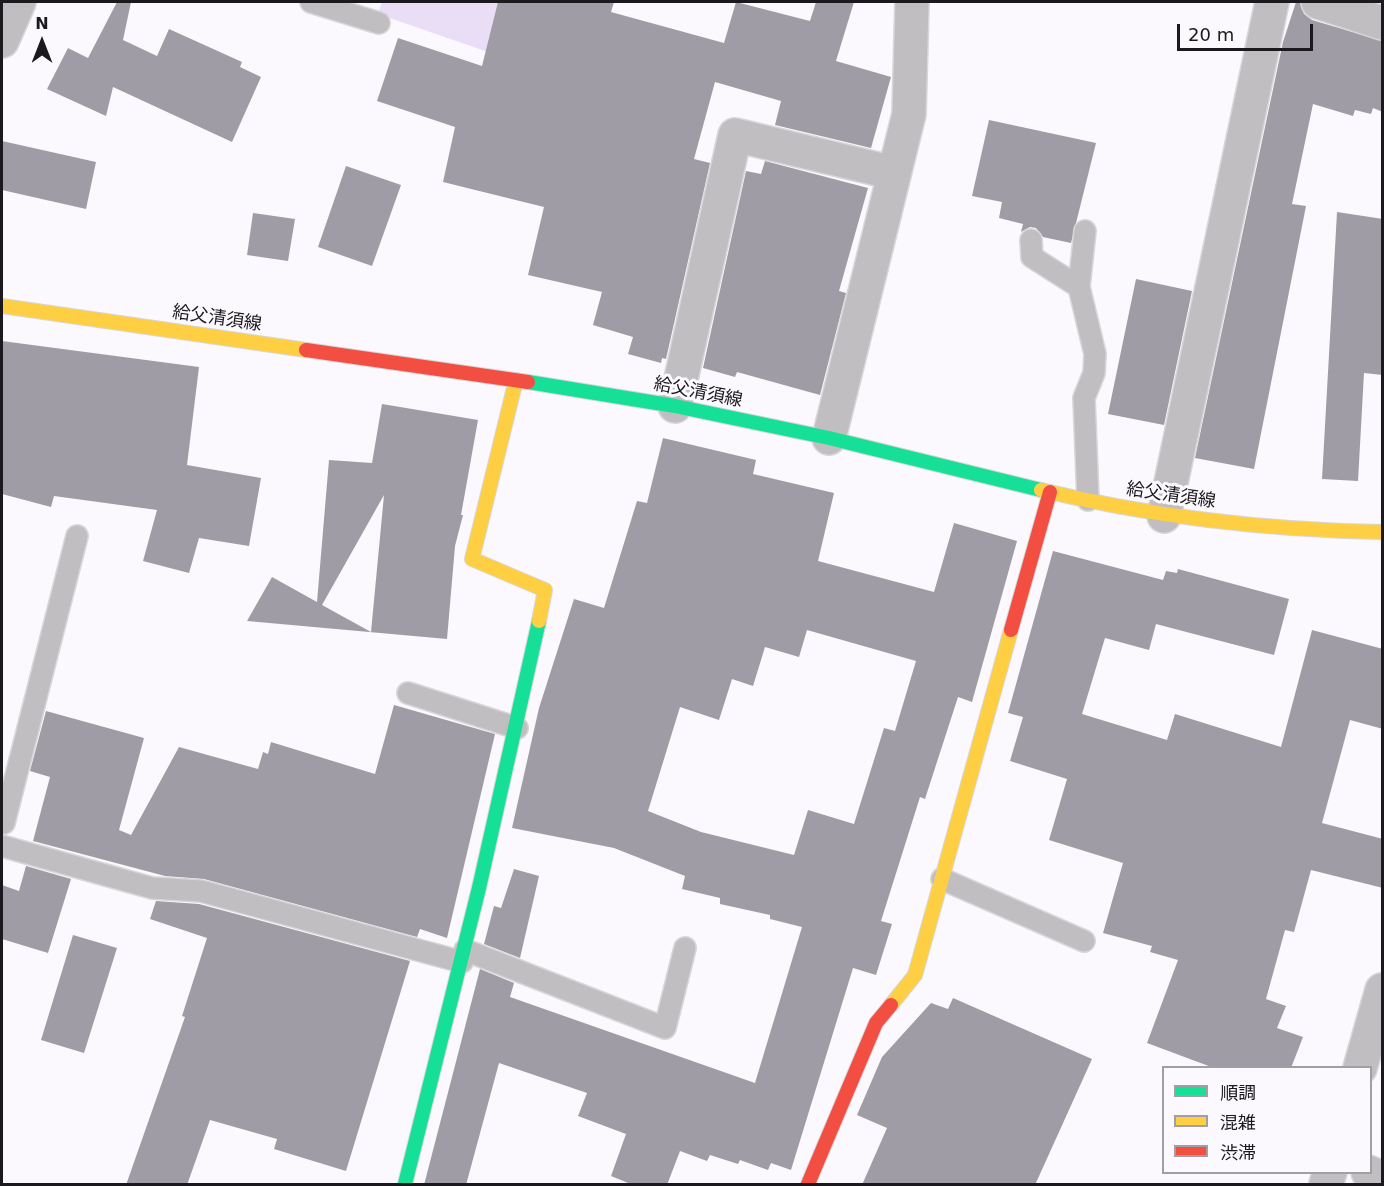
<!DOCTYPE html>
<html>
<head>
<meta charset="utf-8">
<style>
  body { margin:0 }
  #map { position:relative; width:1384px; height:1186px; overflow:hidden; background:#fbf9fd; font-family:"DejaVu Sans","Noto Sans JP",sans-serif }
  canvas { display:block }
  .frame { position:absolute; inset:0; border:3px solid #1b191d; pointer-events:none }
  .legend { position:absolute; left:1162px; top:1066px; width:210px; height:108px; box-sizing:border-box; background:#fbf8fe; border:2px solid #a19fa4; margin:0; padding:8px 10px; list-style:none; font-size:18px; color:#1b191d }
  .legend li { display:flex; align-items:center; gap:12px; height:30px }
  .legend b { width:30px; border:2px solid #a19fa4 }
  .north { position:absolute; left:12px; top:12px; width:60px; height:60px; -webkit-text-stroke:4px #fbf8fe; paint-order:stroke; rotate:0deg; font-size:16px; font-weight:700; line-height:24px; text-align:center; color:#1b191d }
  .north::after { content:''; display:block; margin:auto; width:21px; height:27px; background:#1b191d; clip-path:polygon(50% 0,100% 100%,50% 72%,0 100%) }
  .scale { position:absolute; left:1177px; top:24px; width:136px; height:27px; box-sizing:border-box; border:3px solid #1b191d; border-top:0; padding-left:8px; font-size:18px; line-height:21px; white-space:nowrap; color:#1b191d; -webkit-text-stroke:4px #fbf8fe; paint-order:stroke }
</style>
</head>
<body>
<div id="map">
<canvas width="1384" height="1186"></canvas>
<div class="frame"></div>
<ul class="legend">
<li><b style="height:8px;background:#16e098"></b>順調</li>
<li><b style="height:8px;background:#ffcf43"></b>混雑</li>
<li><b style="height:8px;background:#f24e42"></b>渋滞</li>
</ul>
<div class="north">N</div>
<div class="scale">20 m</div>
</div>
<script>
const g = document.querySelector('canvas').getContext('2d');
g.lineJoin = 'round';
function fill(path, color) {
  g.fillStyle = color;
  g.fill(path, 'evenodd');
}
function strokePath(path, color, width, dash) {
  g.strokeStyle = color;
  g.lineWidth = width;
  g.lineCap = dash ? 'butt' : 'round';
  g.setLineDash(dash || []);
  g.stroke(path);
}
function drawText(font, color, halo, rows, align = 'center') {
  g.font = font + ' "DejaVu Sans","Noto Sans JP",sans-serif';
  g.lineWidth = 6;
  g.setLineDash([]);
  g.textBaseline = 'middle';
  g.strokeStyle = halo;
  g.fillStyle = color;
  for (const [text, x, y, turn = 0] of rows) {
    g.save();
    g.translate(x, y);
    g.rotate((+turn || 0) * Math.PI / 180);
    g.textAlign = isNaN(turn) ? turn : align;
    if (halo) g.strokeText(text, 0, 0);
    g.fillText(text, 0, 0);
    g.restore();
  }
}
fill(new Path2D(`
  M 382,2 L 511,2 L 615,29 L 601,82 L 485,51 L 378,14 Z`), '#eadef7');
fill(new Path2D(`
  M 117,2 L 131,2 L 123,40 L 157,56 L 169,29 L 242,62 L 240,67 L 261,77 L 232,142 L 113,87 L 106,116 L 47,89 L 68,48 L 88,58 Z
  M 498,2 L 614,2 L 611,12 L 724,43 L 736,2 L 810,21 L 816,2 L 854,2 L 836,61 L 891,77 L 871,148 L 775,125 L 781,101 L 715,82 L 694,159 L 710,163 L 666,359 L 662,358 L 661,363 L 628,354 L 633,337 L 593,325 L 602,292 L 528,275 L 544,207 L 443,182 L 455,127 L 377,101 L 398,38 L 482,66 Z
  M 1296,2 L 1300,2 L 1304,14 L 1312,20 L 1383,41 L 1383,112 L 1373,108 L 1371,114 L 1355,110 L 1353,116 L 1313,104 L 1292,204 L 1306,206 L 1254,469 L 1195,458 L 1283,42 Z
  M 989,120 L 1096,143 L 1071,243 L 1043,237 L 1036,228 L 1030,227 L 1021,232 L 1023,224 L 999,218 L 1002,202 L 972,196 Z
  M 2,141 L 96,162 L 86,209 L 2,190 Z
  M 765,161 L 868,188 L 839,291 L 846,293 L 820,395 L 737,372 L 735,377 L 703,368 L 746,171 L 761,174 Z
  M 346,166 L 401,185 L 372,266 L 318,247 Z
  M 1337,212 L 1383,219 L 1383,375 L 1364,373 L 1358,481 L 1322,479 Z
  M 253,213 L 295,219 L 288,261 L 247,255 Z
  M 1136,279 L 1192,291 L 1164,425 L 1108,414 Z
  M 2,341 L 199,367 L 187,465 L 261,478 L 249,546 L 199,538 L 189,573 L 143,561 L 157,510 L 54,496 L 51,507 L 2,494 Z
  M 382,404 L 478,420 L 461,515 L 463,515 L 455,546 L 447,639 L 247,621 L 272,577 L 317,602 L 329,460 L 372,463 ZM 384,495 L 371,632 L 322,605 Z
  M 663,438 L 756,460 L 753,474 L 834,493 L 818,561 L 934,592 L 954,523 L 1017,541 L 972,702 L 958,697 L 925,799 L 920,797 L 881,921 L 892,924 L 876,975 L 853,968 L 791,1170 L 771,1163 L 768,1170 L 740,1160 L 738,1164 L 710,1155 L 707,1161 L 680,1151 L 667,1185 L 633,1185 L 611,1176 L 626,1134 L 578,1116 L 587,1093 L 499,1063 L 466,1185 L 424,1185 L 480,969 L 514,983 L 510,997 L 755,1083 L 802,927 L 770,919 L 770,915 L 720,904 L 720,898 L 682,889 L 685,876 L 614,848 L 512,828 L 539,708 L 574,599 L 604,608 L 637,501 L 647,503 ZM 807,630 L 916,661 L 895,731 L 884,728 L 854,824 L 808,810 L 794,855 L 701,832 L 648,811 L 680,707 L 719,720 L 732,679 L 753,686 L 765,647 L 799,657 Z
  M 1053,551 L 1163,580 L 1166,571 L 1177,573 L 1178,569 L 1289,599 L 1274,655 L 1156,624 L 1149,650 L 1105,638 L 1082,714 L 1167,740 L 1175,714 L 1281,747 L 1312,630 L 1383,649 L 1383,729 L 1350,720 L 1322,823 L 1383,839 L 1383,888 L 1311,870 L 1294,932 L 1285,930 L 1266,999 L 1286,1006 L 1277,1028 L 1303,1037 L 1291,1068 L 1214,1068 L 1147,1043 L 1178,960 L 1150,952 L 1152,946 L 1103,933 L 1123,863 L 1049,840 L 1067,779 L 1010,761 L 1023,717 L 1008,713 Z
  M 394,705 L 495,734 L 447,938 L 420,929 L 417,937 L 204,879 L 165,876 L 33,841 L 50,777 L 30,771 L 46,711 L 144,738 L 119,830 L 131,835 L 179,747 L 258,769 L 263,752 L 268,754 L 271,742 L 375,774 Z
  M 26,866 L 71,879 L 48,953 L 2,939 L 2,885 L 19,891 Z
  M 514,869 L 539,876 L 520,958 L 484,944 L 494,906 L 501,908 Z
  M 156,901 L 199,904 L 410,961 L 346,1171 L 274,1149 L 277,1139 L 210,1120 L 187,1185 L 126,1185 L 185,1017 L 182,1016 L 207,938 L 150,919 Z
  M 73,935 L 117,948 L 84,1053 L 41,1040 Z
  M 953,998 L 1092,1059 L 1035,1185 L 862,1185 L 887,1128 L 857,1115 L 882,1057 L 931,1003 L 948,1009 Z`), '#a09ca5');
const lane = new Path2D(`
  M 311,2 L 379,23
  M 1085,231 L 1079,287 L 1095,354 L 1094,373 L 1084,398 L 1088,500
  M 1031,240 L 1032,257 L 1079,287
  M 408,693 L 517,728
  M 4,823 L 77,536
  M 2,846 L 152,888 L 201,891 L 462,962
  M 942,879 L 1084,941
  M 465,950 L 665,1028 L 685,948`);
const street = new Path2D(`
  M 1318,2 L 1382,23
  M 2,41 L 19,2
  M 675,406 L 735,135 L 894,173
  M 829,438 L 909,114 L 912,2
  M 1164,516 L 1272,2
  M 1360,1068 L 1382,990
  M 1368,1172 L 1382,1178
  M 1326,1184 L 1330,1172`);
const fast = new Path2D(`
  M 528,382 L 675,406 L 829,438 L 1041,490
  M 405,1184 L 479,888 L 539,621`);
const slow = new Path2D(`
  M 2,306 L 306,350
  M 516,380 L 472,559 L 545,590 L 539,621
  M 1041,490 C 1153,517 1267,530 1382,532
  M 891,1005 L 915,975 L 1011,630`);
const jam = new Path2D(`
  M 306,350 L 528,382
  M 1011,630 L 1050,492
  M 808,1184 L 876,1023 L 891,1005`);
strokePath(lane, '#d7d6d8', 24);
strokePath(street, '#d7d6d8', 36);
strokePath(fast, '#d7d6d8', 16);
strokePath(slow, '#d7d6d8', 16);
strokePath(jam, '#d7d6d8', 16);
strokePath(lane, '#c0bec1', 21);
strokePath(street, '#c0bec1', 33);
strokePath(fast, '#16e098', 14);
strokePath(slow, '#ffcf43', 14);
strokePath(jam, '#f24e42', 14);
drawText('18px', '#1b191d', '#fbf8fe', [
  ["給父清須線",217,319,8],
  ["給父清須線",698,393,11],
  ["給父清須線",1171,496,8]
]);
</script>
</body>
</html>
